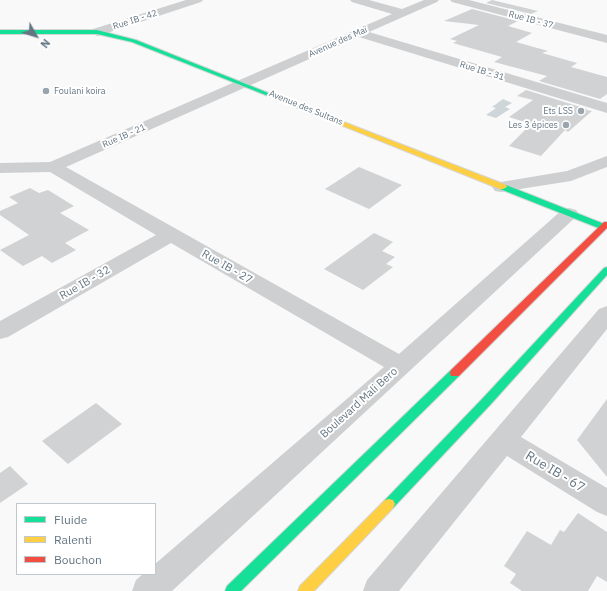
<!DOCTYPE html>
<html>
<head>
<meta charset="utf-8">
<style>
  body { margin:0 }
  #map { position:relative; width:607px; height:591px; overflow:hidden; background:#f9f9f9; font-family:"IBM Plex Sans",sans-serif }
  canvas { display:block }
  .legend { position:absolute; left:16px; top:503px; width:140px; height:72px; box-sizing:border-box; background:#fff; border:1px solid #c1c8cd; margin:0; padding:5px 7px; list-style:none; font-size:12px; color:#657683 }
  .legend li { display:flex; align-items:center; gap:8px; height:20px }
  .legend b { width:20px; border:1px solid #c1c8cd }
  .north { position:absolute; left:16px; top:16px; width:40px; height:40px; -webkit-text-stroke:3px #fff; paint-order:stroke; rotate:129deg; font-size:11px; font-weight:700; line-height:16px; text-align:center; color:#657683 }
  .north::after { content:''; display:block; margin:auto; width:14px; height:18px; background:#657683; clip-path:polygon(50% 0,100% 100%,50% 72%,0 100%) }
</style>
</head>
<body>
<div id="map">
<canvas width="607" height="591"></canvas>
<ul class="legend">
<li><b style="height:5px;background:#16e098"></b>Fluide</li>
<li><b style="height:5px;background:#ffcf43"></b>Ralenti</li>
<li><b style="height:5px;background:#f24e42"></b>Bouchon</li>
</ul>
<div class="north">N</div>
</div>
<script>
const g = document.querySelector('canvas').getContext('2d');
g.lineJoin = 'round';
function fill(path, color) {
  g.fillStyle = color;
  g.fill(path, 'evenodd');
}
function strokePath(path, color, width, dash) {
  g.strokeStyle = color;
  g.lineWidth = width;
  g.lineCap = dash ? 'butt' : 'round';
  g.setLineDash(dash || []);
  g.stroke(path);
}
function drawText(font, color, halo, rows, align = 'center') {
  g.font = font + ' "IBM Plex Sans",sans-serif';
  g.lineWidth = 4;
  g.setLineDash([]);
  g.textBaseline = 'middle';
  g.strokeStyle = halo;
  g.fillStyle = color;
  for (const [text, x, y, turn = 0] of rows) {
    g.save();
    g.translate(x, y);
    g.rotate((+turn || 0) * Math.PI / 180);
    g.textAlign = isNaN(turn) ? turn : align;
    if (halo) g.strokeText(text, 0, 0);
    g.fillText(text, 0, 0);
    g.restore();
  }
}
fill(new Path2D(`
  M 503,99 L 512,103 L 505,107 L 510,109 L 496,118 L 486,115 L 496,108 L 492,107 Z`), '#ced6d9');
fill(new Path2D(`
  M 492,0 L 538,11 L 531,14 L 486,3 Z
  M 472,9 L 518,21 L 508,26 L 532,33 L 516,42 L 548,51 L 542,53 L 577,63 L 571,67 L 607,77 L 607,94 L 600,99 L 539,81 L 547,76 L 494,62 L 502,57 L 453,43 L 457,41 L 450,39 L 479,25 L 444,21 Z
  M 526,90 L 587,109 L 586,110 L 592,111 L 568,132 L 565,130 L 541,156 L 509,146 L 531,124 L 509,117 L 533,100 L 517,96 Z
  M 359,167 L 402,185 L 369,209 L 325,189 Z
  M 30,188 L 39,193 L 48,190 L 74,206 L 60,213 L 89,230 L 65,243 L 76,250 L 52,263 L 42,256 L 23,266 L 0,250 L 29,235 L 0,215 L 0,211 L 18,203 L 9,197 Z
  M 374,233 L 393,242 L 382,251 L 395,257 L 386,264 L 393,267 L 363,290 L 324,269 Z
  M 607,399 L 607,477 L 577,440 Z
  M 96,403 L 122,424 L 68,464 L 42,441 Z
  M 10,466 L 28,484 L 0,503 L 0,473 Z
  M 578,513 L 607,532 L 607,582 L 597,576 L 588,591 L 522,591 L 510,583 L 516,574 L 504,566 L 527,531 L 551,545 L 560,530 L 564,532 Z`), '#d0d2d3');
const fast = new Path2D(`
  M 0,30 L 97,30 L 136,40 L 321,114 L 316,115 L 132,42 L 97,34 L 0,34 Z
  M 500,185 L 506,185 L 607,225 L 607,228 L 601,229 L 500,189 Z
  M 607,267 L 607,275 L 491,404 L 393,508 L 389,509 L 385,508 L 383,504 L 385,500 L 483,398 L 604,268 Z
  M 455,369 L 459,370 L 460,373 L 459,376 L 241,591 L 225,591 L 227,586 L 451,370 Z`);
const slow = new Path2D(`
  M 318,112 L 506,185 L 507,187 L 503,189 L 500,189 L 316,115 L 315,114 Z
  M 389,499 L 393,500 L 395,504 L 393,508 L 314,591 L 298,591 L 300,586 L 385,500 Z`);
const jam = new Path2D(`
  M 604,222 L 607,222 L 607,228 L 459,376 L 451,376 L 450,373 L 451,370 Z`);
strokePath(fast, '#d5d6d7', 2);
strokePath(slow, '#d5d6d7', 2);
strokePath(jam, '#d5d6d7', 2);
fill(new Path2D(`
  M 186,0 L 203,0 L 201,2 L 101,35 L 97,36 L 91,32 L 93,29 Z
  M 350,0 L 369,0 L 402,9 L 424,0 L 439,0 L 437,2 L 369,32 L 607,103 L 607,113 L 359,37 L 66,167 L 399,354 L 562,210 L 569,208 L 576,210 L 579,214 L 172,591 L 132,591 L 136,580 L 143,574 L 155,574 L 155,564 L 384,367 L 171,243 L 8,337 L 0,339 L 0,321 L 156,235 L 50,172 L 0,173 L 0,163 L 50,162 L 392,14 L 352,2 Z
  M 450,0 L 469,0 L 607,35 L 607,43 L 452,2 Z
  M 607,156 L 607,167 L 571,181 L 501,192 L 495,191 L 492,187 L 495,183 L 567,171 Z
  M 607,306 L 607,329 L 521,437 L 607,488 L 607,516 L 597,512 L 507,456 L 399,591 L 363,591 L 367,580 L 599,309 Z`), '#cecfd0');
fill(fast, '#16e098');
fill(slow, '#ffcf43');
fill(jam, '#f24e42');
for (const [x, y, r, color] of [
  [46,91,4,"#99a4ac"],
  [581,111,4,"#99a4ac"],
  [566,125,4,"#99a4ac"]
]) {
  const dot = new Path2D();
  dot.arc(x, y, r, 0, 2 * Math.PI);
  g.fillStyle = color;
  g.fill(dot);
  strokePath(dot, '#fff', 1.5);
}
drawText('9px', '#657683', '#fff', [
  ["Rue IB - 42",135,20,-18],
  ["Rue IB - 37",531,20,15],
  ["Avenue des Maï",338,42,-24],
  ["Rue IB - 31",482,71,17],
  ["Avenue des Sultans",306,108,22],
  ["Rue IB - 21",124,136,-24]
]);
drawText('9px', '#657683', '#fff', [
  ["Foulani koira",54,91,"left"],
  ["Ets LSS",573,111],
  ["Les 3 épices",558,125]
], 'right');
drawText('11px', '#657683', '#fff', [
  ["Rue IB - 27",227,267,30],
  ["Rue IB - 32",85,283,-30],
  ["Boulevard Mali Bero",359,403,-42]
]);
drawText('13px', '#657683', '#fff', [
  ["Rue IB - 67",555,472,31]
]);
</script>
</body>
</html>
